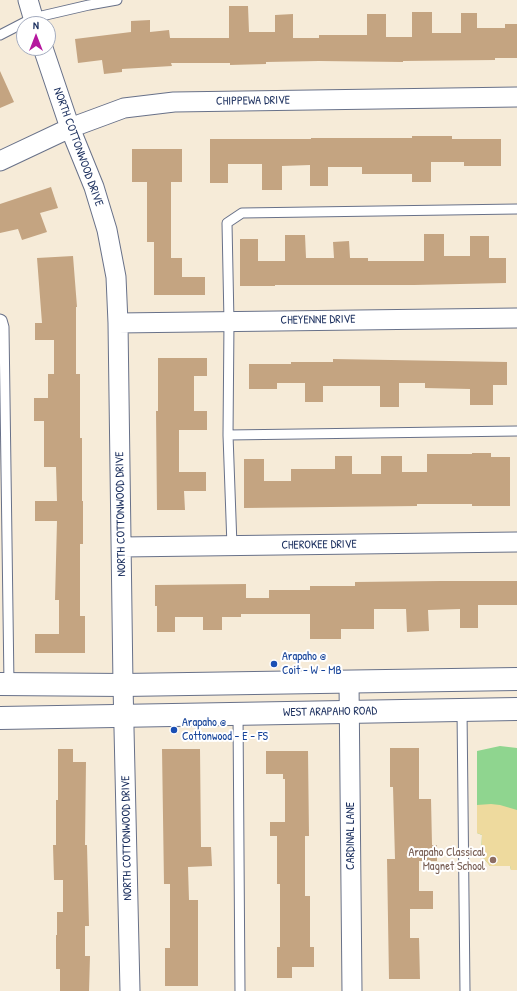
<!DOCTYPE html>
<html>
<head>
<meta charset="utf-8">
<style>
  body { margin:0 }
  #map { position:relative; width:517px; height:991px; overflow:hidden; background:#f6ebd8; font-family:"Patrick Hand",sans-serif }
  canvas { display:block }
  .north { position:absolute; left:16px; top:16px; width:40px; height:40px; box-sizing:border-box; background:#fff; border:1px solid #a4acbf; border-radius:50%; rotate:0deg; font-size:11px; font-weight:700; line-height:16px; text-align:center; color:#1b2f5e }
  .north::after { content:''; display:block; margin:auto; width:14px; height:18px; background:#b5179e; clip-path:polygon(50% 0,100% 100%,50% 72%,0 100%) }
</style>
</head>
<body>
<div id="map">
<canvas width="517" height="991"></canvas>
<div class="north">N</div>
</div>
<script>
const g = document.querySelector('canvas').getContext('2d');
g.lineJoin = 'round';
function fill(path, color) {
  g.fillStyle = color;
  g.fill(path, 'evenodd');
}
function strokePath(path, color, width, dash) {
  g.strokeStyle = color;
  g.lineWidth = width;
  g.lineCap = dash ? 'butt' : 'round';
  g.setLineDash(dash || []);
  g.stroke(path);
}
function drawText(font, color, halo, rows, align = 'center') {
  g.font = font + ' "Patrick Hand",sans-serif';
  g.lineWidth = 4;
  g.setLineDash([]);
  g.textBaseline = 'middle';
  g.strokeStyle = halo;
  g.fillStyle = color;
  for (const [text, x, y, turn = 0] of rows) {
    g.save();
    g.translate(x, y);
    g.rotate((+turn || 0) * Math.PI / 180);
    g.textAlign = isNaN(turn) ? turn : align;
    if (halo) g.strokeText(text, 0, 0);
    g.fillText(text, 0, 0);
    g.restore();
  }
}
fill(new Path2D(`
  M 500,746 L 517,748 L 517,870 L 511,870 L 510,866 L 490,866 L 481,855 L 482,835 L 477,833 L 477,751 Z`), '#8fd58f');
fill(new Path2D(`
  M 491,804 L 500,805 L 517,810 L 517,870 L 511,870 L 510,866 L 490,866 L 481,855 L 482,835 L 477,833 L 477,805 Z`), '#eeda9e');
fill(new Path2D(`
  M 229,6 L 248,6 L 249,32 L 275,32 L 275,15 L 293,14 L 293,38 L 319,38 L 319,35 L 367,35 L 367,14 L 386,14 L 386,37 L 412,37 L 412,12 L 432,12 L 432,33 L 461,33 L 461,13 L 477,13 L 477,28 L 505,28 L 505,24 L 517,24 L 517,58 L 495,58 L 495,60 L 403,61 L 403,62 L 319,61 L 266,62 L 266,64 L 230,65 L 230,63 L 171,63 L 172,66 L 122,69 L 122,72 L 104,74 L 102,60 L 78,63 L 75,39 L 131,32 L 131,21 L 150,20 L 150,32 L 169,30 L 170,38 L 229,38 Z
  M 0,71 L 14,102 L 0,108 Z
  M 412,136 L 452,136 L 452,139 L 501,139 L 501,166 L 464,166 L 464,162 L 431,162 L 431,182 L 412,182 L 412,174 L 362,174 L 362,167 L 328,167 L 328,186 L 310,186 L 310,165 L 282,166 L 282,190 L 262,190 L 262,164 L 228,164 L 228,183 L 210,183 L 210,139 L 311,139 L 311,138 L 412,138 Z
  M 132,149 L 182,149 L 182,182 L 171,182 L 171,258 L 182,258 L 182,277 L 205,277 L 205,295 L 154,295 L 154,242 L 147,242 L 147,182 L 132,182 Z
  M 51,187 L 58,208 L 40,213 L 47,232 L 22,240 L 18,229 L 0,233 L 0,204 Z
  M 424,234 L 444,234 L 444,256 L 470,256 L 470,236 L 489,236 L 489,258 L 506,258 L 506,283 L 414,285 L 275,285 L 275,286 L 240,286 L 240,239 L 258,239 L 258,261 L 285,261 L 285,235 L 305,235 L 306,258 L 334,258 L 333,242 L 349,241 L 350,258 L 368,258 L 368,261 L 424,261 Z
  M 73,256 L 77,307 L 76,307 L 76,374 L 80,374 L 80,438 L 82,438 L 82,501 L 83,501 L 83,544 L 80,544 L 80,616 L 85,616 L 85,653 L 35,653 L 35,634 L 59,634 L 59,600 L 55,600 L 57,521 L 35,521 L 35,501 L 57,501 L 56,467 L 44,467 L 44,421 L 34,421 L 34,398 L 48,398 L 48,374 L 54,374 L 54,340 L 35,340 L 35,323 L 42,323 L 37,258 Z
  M 158,358 L 207,358 L 207,376 L 194,376 L 194,411 L 207,411 L 207,430 L 179,430 L 179,472 L 206,472 L 206,491 L 184,491 L 185,510 L 157,510 L 156,411 L 158,411 Z
  M 333,359 L 507,362 L 507,385 L 493,385 L 493,405 L 470,405 L 470,389 L 425,388 L 425,383 L 399,383 L 399,407 L 380,407 L 380,386 L 323,386 L 323,402 L 305,402 L 305,383 L 277,383 L 277,389 L 249,389 L 249,364 L 291,364 L 291,362 L 333,362 Z
  M 472,453 L 491,453 L 491,457 L 510,457 L 510,506 L 472,506 L 472,504 L 417,504 L 417,506 L 244,508 L 244,459 L 264,459 L 264,481 L 291,481 L 291,469 L 335,469 L 335,456 L 352,456 L 352,474 L 381,474 L 381,456 L 402,456 L 402,472 L 427,472 L 427,454 L 472,454 Z
  M 441,581 L 517,581 L 517,605 L 478,605 L 478,628 L 460,628 L 460,609 L 428,610 L 429,631 L 407,632 L 406,609 L 374,609 L 374,629 L 341,629 L 341,639 L 310,639 L 310,614 L 241,614 L 241,617 L 222,617 L 222,630 L 203,630 L 203,617 L 175,617 L 175,632 L 157,632 L 157,606 L 155,606 L 155,585 L 246,584 L 246,598 L 269,598 L 269,590 L 310,590 L 310,586 L 355,586 L 355,582 Z
  M 390,748 L 419,748 L 419,799 L 431,799 L 432,845 L 437,845 L 437,861 L 419,861 L 419,891 L 433,891 L 433,909 L 410,909 L 410,938 L 419,938 L 420,979 L 389,979 L 387,859 L 395,859 L 393,787 L 390,787 Z
  M 58,749 L 73,749 L 73,762 L 86,762 L 85,845 L 87,845 L 89,926 L 85,926 L 85,956 L 90,956 L 89,991 L 60,991 L 60,969 L 56,969 L 56,935 L 57,935 L 57,912 L 63,912 L 63,880 L 54,880 L 53,845 L 56,845 L 56,800 L 58,800 Z
  M 162,749 L 200,749 L 201,847 L 211,847 L 212,866 L 188,867 L 189,900 L 198,900 L 198,986 L 165,986 L 165,948 L 170,948 L 170,884 L 164,884 Z
  M 266,751 L 308,751 L 309,836 L 305,836 L 305,896 L 310,896 L 310,947 L 314,947 L 314,967 L 292,967 L 292,978 L 277,978 L 277,947 L 280,947 L 280,884 L 277,884 L 277,836 L 270,836 L 270,822 L 285,822 L 285,779 L 283,779 L 283,774 L 266,774 Z`), '#c4a481');
const lane = new Path2D(`
  M 0,35 L 33,18 L 89,5 L 117,0
  M 0,319 L 2,320 L 4,327 L 9,684
  M 228,435 L 229,322 L 227,223 L 242,213 L 517,209
  M 232,546 L 228,435 L 517,431
  M 462,710 L 465,991
  M 238,714 L 240,991`);
const street = new Path2D(`
  M 28,0 L 35,24
  M 43,48 L 70,128 L 94,187 L 107,230 L 116,277 L 118,323 L 123,685 L 130,991
  M 0,161 L 70,128 L 124,108 L 174,102 L 517,97
  M 118,323 L 517,318
  M 122,547 L 517,542
  M 349,682 L 352,991`);
const secondary = new Path2D(`
  M 0,684 L 123,685 L 517,679
  M 0,718 L 517,709`);
strokePath(lane, '#687189', 11);
strokePath(street, '#687189', 21);
strokePath(secondary, '#687189', 24);
strokePath(lane, '#fff', 9);
strokePath(street, '#fff', 19);
strokePath(secondary, '#fff', 22);
for (const [x, y, r, color] of [
  [274,664,4,"#1a4fb4"],
  [174,730,4,"#1a4fb4"],
  [493,860,4,"#8d6e63"]
]) {
  const dot = new Path2D();
  dot.arc(x, y, r, 0, 2 * Math.PI);
  g.fillStyle = color;
  g.fill(dot);
  strokePath(dot, '#fff', 1.5);
}
drawText('12px', '#1b2f5e', '#fff', [
  ["CHIPPEWA DRIVE",253,101,-1],
  ["NORTH COTTONWOOD DRIVE",78,147,70],
  ["CHEYENNE DRIVE",318,320,-1],
  ["NORTH COTTONWOOD DRIVE",121,514,-91],
  ["CHEROKEE DRIVE",319,545,-1],
  ["WEST ARAPAHO ROAD",330,712,-1],
  ["CARDINAL LANE",351,836,-90],
  ["NORTH COTTONWOOD DRIVE",127,838,-91]
]);
drawText('12px', '#164399', '#fff', [
  ["Arapaho @",282,657],
  ["Coit - W - MB",282,671],
  ["Arapaho @",182,723],
  ["Cottonwood - E - FS",182,737]
], 'left');
drawText('12px', '#785e54', '#fff', [
  ["Arapaho Classical",485,853],
  ["Magnet School",485,867]
], 'right');
</script>
</body>
</html>
